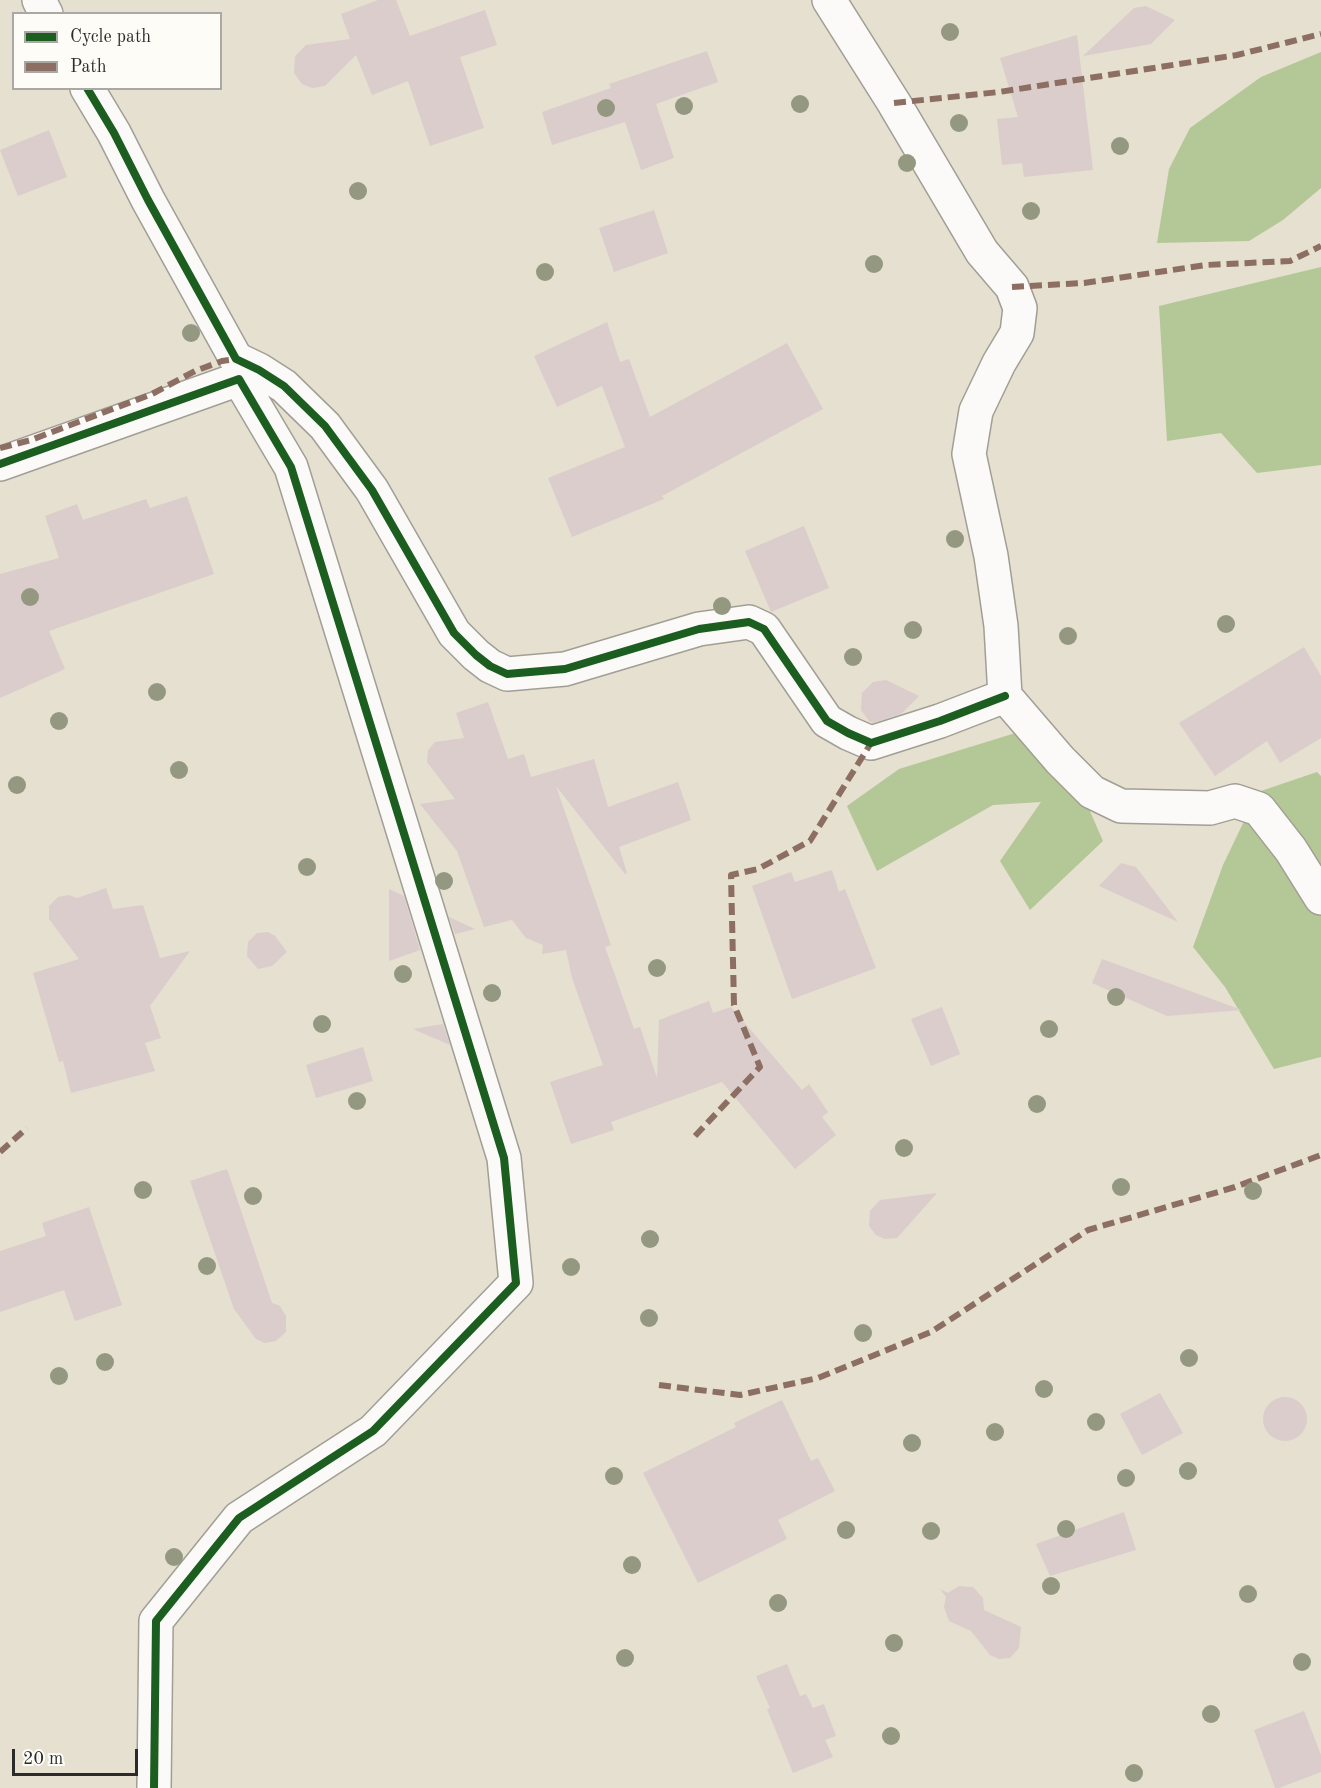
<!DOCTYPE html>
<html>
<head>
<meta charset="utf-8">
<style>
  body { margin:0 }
  #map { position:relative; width:1321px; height:1788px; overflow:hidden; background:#e5e0cf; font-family:"Old Standard TT",serif }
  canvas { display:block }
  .legend { position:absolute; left:12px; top:12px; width:210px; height:78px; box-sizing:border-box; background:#fdfcf7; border:2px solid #a9a8a5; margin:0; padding:8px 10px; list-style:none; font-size:18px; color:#2b2b2b }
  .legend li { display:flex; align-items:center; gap:12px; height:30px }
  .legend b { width:30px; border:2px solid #a9a8a5 }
  .scale { position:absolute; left:12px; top:1749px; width:126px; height:27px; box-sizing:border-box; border:3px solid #2b2b2b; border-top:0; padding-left:8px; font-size:18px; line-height:21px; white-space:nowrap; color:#2b2b2b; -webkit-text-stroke:4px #fdfcf7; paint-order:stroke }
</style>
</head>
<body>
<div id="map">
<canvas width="1321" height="1788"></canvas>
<ul class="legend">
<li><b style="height:8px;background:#1b5e20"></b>Cycle path</li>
<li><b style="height:8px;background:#8d6e63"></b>Path</li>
</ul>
<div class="scale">20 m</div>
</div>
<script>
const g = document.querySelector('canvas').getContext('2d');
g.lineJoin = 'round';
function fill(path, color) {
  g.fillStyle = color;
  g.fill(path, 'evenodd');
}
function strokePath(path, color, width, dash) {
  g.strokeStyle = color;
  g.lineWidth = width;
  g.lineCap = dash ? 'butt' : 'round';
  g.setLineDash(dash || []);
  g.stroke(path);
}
fill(new Path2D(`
  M 1321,52 L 1321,188 L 1283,220 L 1249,241 L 1157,243 L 1169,169 L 1190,128 L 1261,77 Z
  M 1321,267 L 1321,465 L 1257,473 L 1221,433 L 1167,441 L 1159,306 Z
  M 1051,722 L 1103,841 L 1030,910 L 1000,861 L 1041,802 L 993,805 L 877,871 L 847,806 L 899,769 Z
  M 1317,772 L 1321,776 L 1321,1057 L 1274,1069 L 1225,987 L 1193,947 L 1223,865 L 1258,792 Z`), '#b4c796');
fill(new Path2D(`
  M 378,0 L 396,0 L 410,36 L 485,10 L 497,45 L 460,57 L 484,128 L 430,146 L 408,81 L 372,95 L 356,55 L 325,86 L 312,88 L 302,84 L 294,73 L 295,56 L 306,45 L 350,39 L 341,14 Z
  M 1146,6 L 1175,20 L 1151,44 L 1083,56 L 1134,8 Z
  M 1077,35 L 1093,170 L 1024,177 L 1022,163 L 1002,165 L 997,119 L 1018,117 L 1000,58 Z
  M 707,51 L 718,82 L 656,104 L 674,158 L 641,170 L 625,122 L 552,145 L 542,112 L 611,88 L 609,84 Z
  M 49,130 L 67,177 L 18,196 L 0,150 Z
  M 654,210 L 668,253 L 614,272 L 599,228 Z
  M 607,322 L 620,362 L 629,359 L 650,417 L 787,343 L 823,409 L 662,496 L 664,499 L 572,537 L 548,478 L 625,447 L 602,386 L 557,407 L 534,356 Z
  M 187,496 L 214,574 L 49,631 L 65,669 L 0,698 L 0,574 L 59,558 L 45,516 L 77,504 L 83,520 L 146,499 L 150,508 Z
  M 804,526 L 829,588 L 771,612 L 745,551 Z
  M 1304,647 L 1321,676 L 1321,738 L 1280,763 L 1267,741 L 1215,776 L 1179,723 Z
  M 886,680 L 919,696 L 901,714 L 873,723 L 869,721 L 861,710 L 862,693 L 873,682 Z
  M 488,702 L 508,759 L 524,754 L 531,777 L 594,759 L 608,807 L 678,782 L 691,820 L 619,847 L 627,873 L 625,874 L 556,786 L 611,945 L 605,947 L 634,1029 L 640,1027 L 657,1078 L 659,1020 L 709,1001 L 713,1013 L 731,1007 L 802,1090 L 809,1084 L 828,1112 L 822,1117 L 836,1135 L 795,1169 L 722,1082 L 611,1122 L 614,1130 L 571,1144 L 550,1082 L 603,1065 L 572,978 L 566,950 L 542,954 L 543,945 L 526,938 L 512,920 L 484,927 L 457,851 L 420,804 L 455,799 L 427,762 L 428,750 L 435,742 L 464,738 L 456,713 Z
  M 1121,863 L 1136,867 L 1178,922 L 1099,886 Z
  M 832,870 L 839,892 L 845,889 L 876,968 L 792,999 L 752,886 L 791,872 L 795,882 Z
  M 106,888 L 113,909 L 143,905 L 160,958 L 190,951 L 150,1006 L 161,1038 L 145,1043 L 155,1071 L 71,1093 L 63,1061 L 59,1062 L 33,973 L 79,959 L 49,919 L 49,906 L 58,897 L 69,895 L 77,898 Z
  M 389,889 L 404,896 L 420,950 L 389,961 Z
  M 449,917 L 475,929 L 455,934 Z
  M 268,932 L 275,936 L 287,952 L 272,966 L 258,969 L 247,956 L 248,942 L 257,933 Z
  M 1102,959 L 1242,1010 L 1167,1016 L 1092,983 Z
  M 942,1007 L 960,1054 L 931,1066 L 911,1019 Z
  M 443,1024 L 450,1045 L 413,1029 Z
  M 363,1047 L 373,1081 L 316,1098 L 306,1065 Z
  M 227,1169 L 272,1303 L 280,1306 L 286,1316 L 286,1332 L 276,1341 L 265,1343 L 256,1339 L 234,1309 L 190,1181 Z
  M 937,1193 L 897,1238 L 885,1239 L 876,1235 L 869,1226 L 870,1211 L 880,1200 Z
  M 89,1207 L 122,1305 L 75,1321 L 64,1290 L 0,1312 L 0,1251 L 46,1236 L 42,1223 Z
  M 1160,1393 L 1183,1433 L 1142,1455 L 1120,1414 Z
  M1263 1419a22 22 0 1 1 44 0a22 22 0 1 1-44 0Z
  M 782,1400 L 811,1461 L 818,1458 L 835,1491 L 778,1520 L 787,1539 L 698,1583 L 643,1473 L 736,1427 L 734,1423 Z
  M 1124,1512 L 1136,1550 L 1050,1576 L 1036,1544 Z
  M 959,1586 L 973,1587 L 983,1598 L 984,1610 L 1021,1627 L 1019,1648 L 1010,1658 L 999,1659 L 990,1655 L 971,1631 L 949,1621 L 944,1607 L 946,1597 L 940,1589 L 948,1593 Z
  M 787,1664 L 800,1696 L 806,1694 L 813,1708 L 824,1704 L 836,1736 L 825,1740 L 833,1757 L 793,1773 L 767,1709 L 770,1708 L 756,1676 Z
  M 1304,1711 L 1321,1755 L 1321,1772 L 1279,1788 L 1275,1788 L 1254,1730 Z`), '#dbcdcb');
const minor = new Path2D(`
  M 39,0 L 46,14
  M 829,0 L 894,103 L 982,252 L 1012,287 L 1020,308 L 1017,333 L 999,363 L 976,411 L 969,454 L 991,556 L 1001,626 L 1005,696 L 1060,760 L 1092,792 L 1121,806 L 1210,808 L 1235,801 L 1259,809 L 1291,850 L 1321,898
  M 87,88 L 114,133 L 148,200 L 236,359 L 259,370 L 284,386 L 325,426 L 372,490 L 454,633 L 476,655 L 490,666 L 507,674 L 565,669 L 699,629 L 749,622 L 764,629 L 827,721 L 848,733 L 871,743 L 940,721 L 1005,696
  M 0,464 L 239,379 L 291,467 L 504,1158 L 516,1283 L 373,1431 L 239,1518 L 156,1621 L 154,1788`);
strokePath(minor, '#a19f95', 36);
strokePath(minor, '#fbfaf8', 33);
strokePath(new Path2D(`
  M 894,103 L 999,92 L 1237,55 L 1321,34
  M 1012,287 L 1084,283 L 1206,265 L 1290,261 L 1321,246
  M 0,448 L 31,440 L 152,394 L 195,371 L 222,361 L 236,359
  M 695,1136 L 760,1067 L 734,1005 L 731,875 L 758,869 L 810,841 L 871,743
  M 0,1152 L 27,1128
  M 659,1385 L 740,1395 L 818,1378 L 931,1332 L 1088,1230 L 1235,1187 L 1321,1155`), '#8d6e63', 6, [12, 6]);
strokePath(new Path2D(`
  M 87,88 L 114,133 L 148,200 L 236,359 L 259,370 L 284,386 L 325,426 L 372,490 L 454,633 L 476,655 L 490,666 L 507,674 L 565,669 L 699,629 L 749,622 L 764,629 L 827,721 L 848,733 L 871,743 L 940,721 L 1005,696
  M 0,464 L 239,379 L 291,467 L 504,1158 L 516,1283 L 373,1431 L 239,1518 L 156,1621 L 154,1788`), '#1b5e20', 8);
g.fillStyle = '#959881';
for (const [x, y] of [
  [950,32],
  [800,104],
  [684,106],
  [606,108],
  [959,123],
  [1120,146],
  [907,163],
  [358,191],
  [1031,211],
  [874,264],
  [545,272],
  [191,333],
  [955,539],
  [30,597],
  [722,606],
  [1226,624],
  [913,630],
  [1068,636],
  [853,657],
  [157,692],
  [59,721],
  [179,770],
  [17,785],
  [307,867],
  [444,881],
  [657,968],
  [403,974],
  [492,993],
  [1116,997],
  [322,1024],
  [1049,1029],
  [357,1101],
  [1037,1104],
  [904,1148],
  [1121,1187],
  [143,1190],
  [1253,1191],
  [253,1196],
  [650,1239],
  [207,1266],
  [571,1267],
  [649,1318],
  [863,1333],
  [1189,1358],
  [105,1362],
  [59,1376],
  [1044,1389],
  [1096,1422],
  [995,1432],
  [912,1443],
  [1188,1471],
  [614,1476],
  [1126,1478],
  [1066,1529],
  [846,1530],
  [931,1531],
  [174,1557],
  [632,1565],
  [1051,1586],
  [1248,1594],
  [778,1603],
  [894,1643],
  [625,1658],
  [1302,1662],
  [1211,1714],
  [891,1736],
  [1134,1773]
]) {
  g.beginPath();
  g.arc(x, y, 9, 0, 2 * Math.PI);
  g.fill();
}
</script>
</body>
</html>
